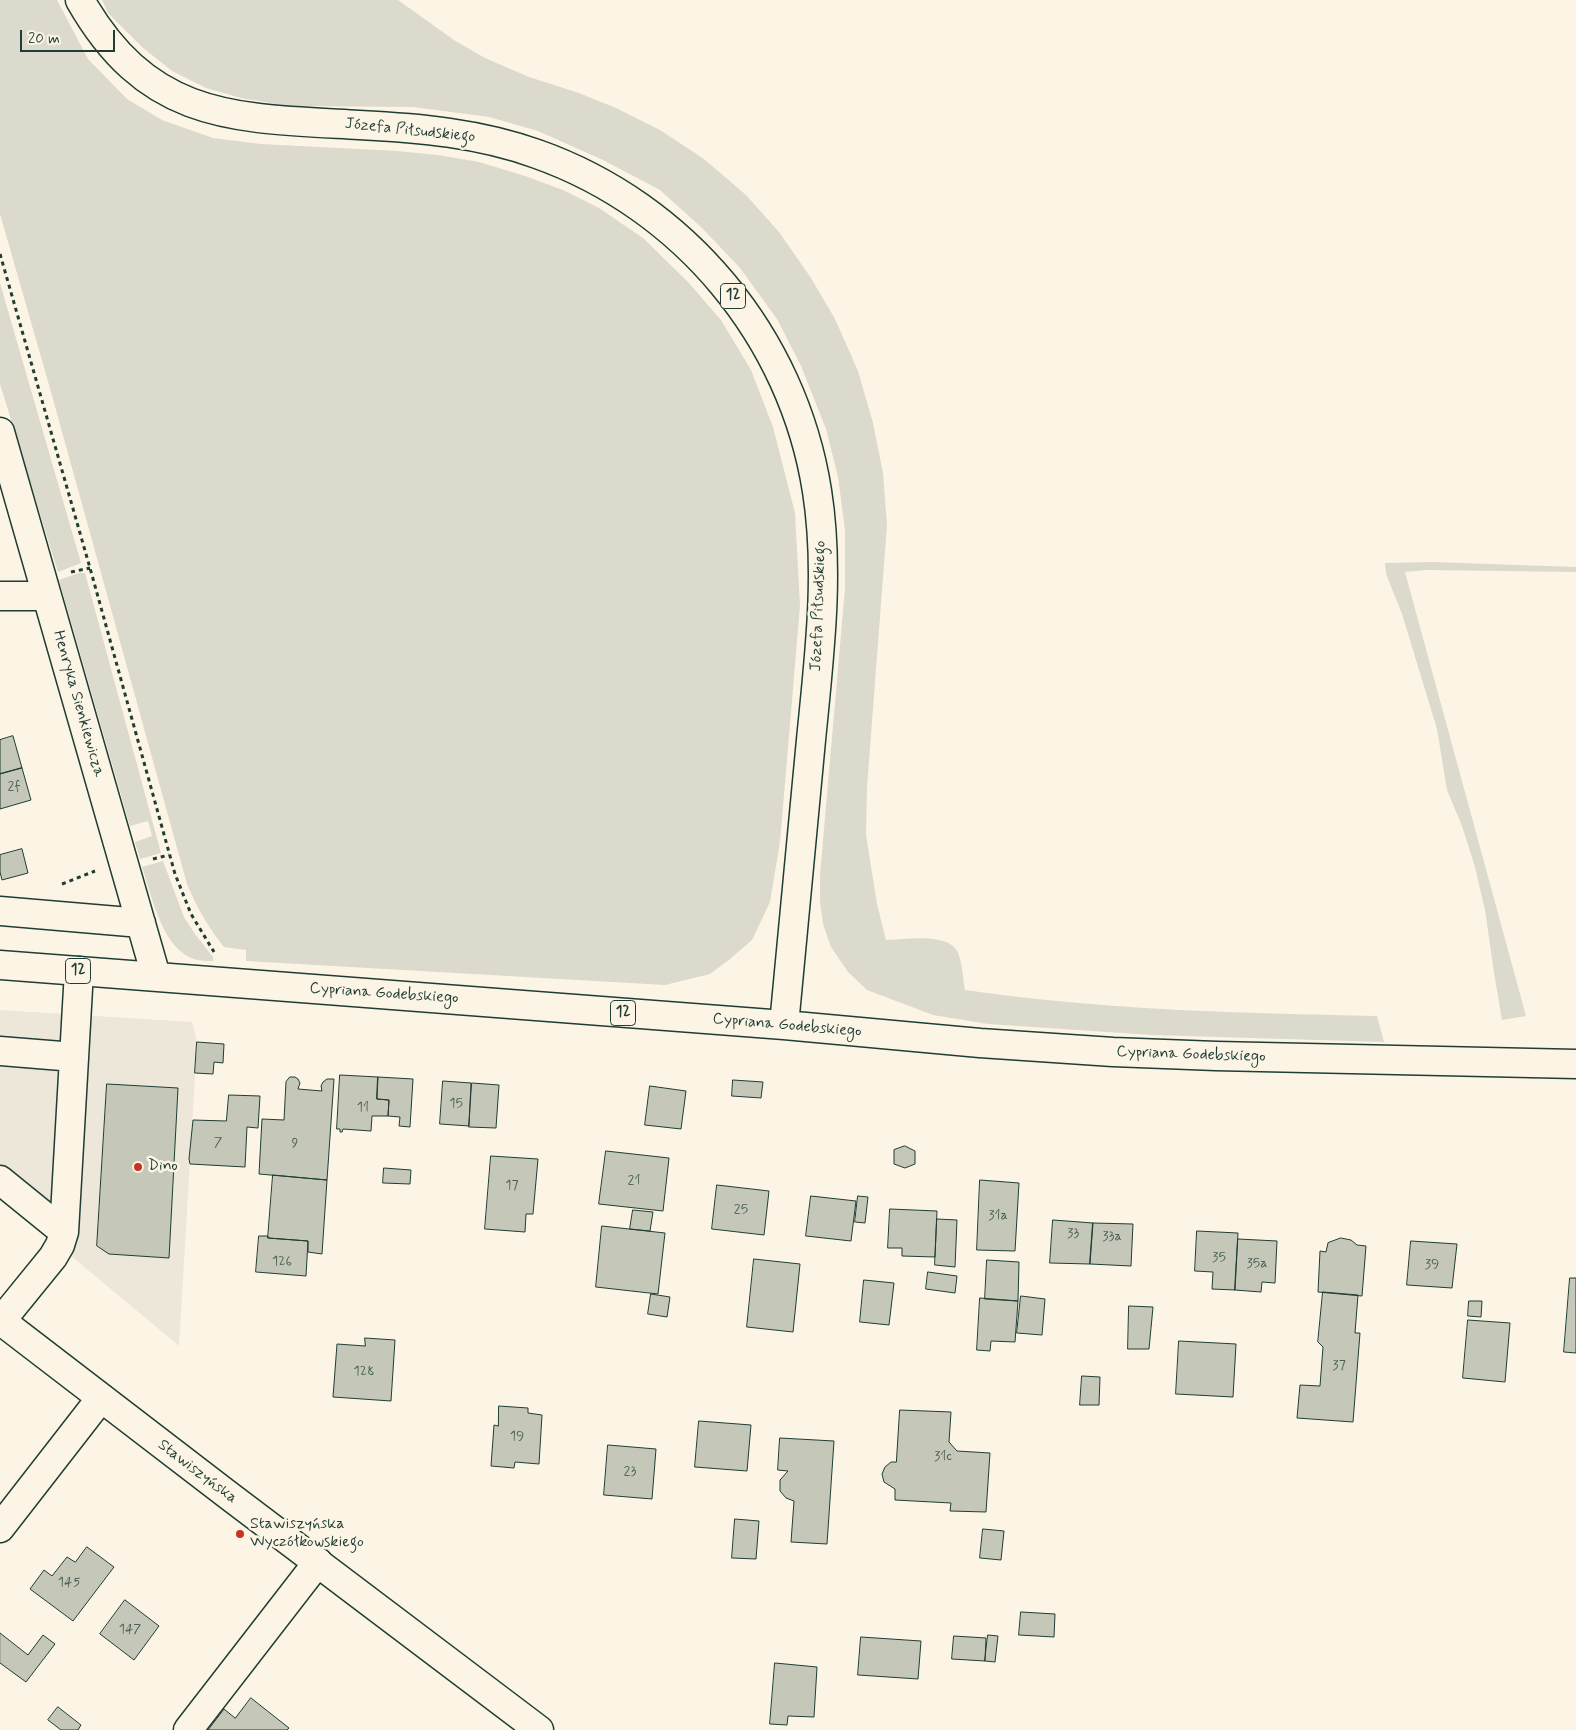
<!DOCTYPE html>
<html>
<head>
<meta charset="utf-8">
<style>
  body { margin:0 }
  #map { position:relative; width:1576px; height:1730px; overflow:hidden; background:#fcf5e5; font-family:Mynerve,sans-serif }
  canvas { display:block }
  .scale { position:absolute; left:20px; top:30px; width:95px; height:22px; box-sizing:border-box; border:2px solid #1f3d34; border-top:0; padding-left:6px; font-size:15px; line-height:18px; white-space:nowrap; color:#1f3d34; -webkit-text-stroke:4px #fcf5e5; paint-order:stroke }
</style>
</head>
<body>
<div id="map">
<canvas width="1576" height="1730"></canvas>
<div class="scale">20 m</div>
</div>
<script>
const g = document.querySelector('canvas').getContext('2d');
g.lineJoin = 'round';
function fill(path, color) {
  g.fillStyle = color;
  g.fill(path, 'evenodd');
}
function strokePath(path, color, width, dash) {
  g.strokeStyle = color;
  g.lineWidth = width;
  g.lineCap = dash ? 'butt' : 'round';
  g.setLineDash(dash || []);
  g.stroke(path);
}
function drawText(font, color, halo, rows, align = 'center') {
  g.font = font + ' Mynerve,sans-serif';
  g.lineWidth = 5;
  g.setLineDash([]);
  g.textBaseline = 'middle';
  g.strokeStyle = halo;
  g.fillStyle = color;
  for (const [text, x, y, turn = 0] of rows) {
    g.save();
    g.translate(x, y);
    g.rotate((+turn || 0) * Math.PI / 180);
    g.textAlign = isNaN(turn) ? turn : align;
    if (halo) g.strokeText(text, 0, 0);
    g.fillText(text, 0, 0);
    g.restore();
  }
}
fill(new Path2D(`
  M 0,1010 L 192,1022 L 197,1042 L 179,1346 L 0,1197 Z`), '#ece7d8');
fill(new Path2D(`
  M 0,0 L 57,0 L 88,59 L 127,99 L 162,120 L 213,138 L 261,144 L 397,151 L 438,155 L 479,162 L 525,176 L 563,190 L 599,208 L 643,238 L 688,282 L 721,320 L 751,370 L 773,427 L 795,513 L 800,606 L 780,842 L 770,902 L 752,940 L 730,959 L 710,974 L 665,985 L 246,961 L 246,950 L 224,947 C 208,927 197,908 187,884 L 51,392 L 0,214 Z
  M 102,0 L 398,0 L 454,40 L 485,58 L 529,77 L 579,93 L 616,108 L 660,130 L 704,159 L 746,195 L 779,232 L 811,278 L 835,319 L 858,371 L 873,423 L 883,473 L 887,525 L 867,787 L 866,835 L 877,904 L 886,940 C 904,940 941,933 955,948 C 962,956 963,979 965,990 C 1102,1010 1240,1013 1377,1016 L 1384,1042 L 1152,1035 L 988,1024 L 933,1015 L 867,990 L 848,972 L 831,947 L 823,924 L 820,902 L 820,875 L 845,588 L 845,530 L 838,477 L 826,429 L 801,366 L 777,319 L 740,268 L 702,228 L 660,190 L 603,160 L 538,131 L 489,117 L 413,107 L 288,106 L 241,98 L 206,88 L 172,71 L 142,47 L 108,13 Z
  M 0,283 L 81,563 L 58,572 L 0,384 Z
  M 1432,562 L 1576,567 L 1576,572 L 1427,570 L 1405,572 L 1526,1016 L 1502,1020 L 1494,973 L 1485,910 L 1475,867 L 1462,826 L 1447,790 L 1437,729 L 1402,614 L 1386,574 L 1385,563 Z
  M 79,573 L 85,573 L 161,853 L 140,859 L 135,842 L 152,836 L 148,821 L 130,826 L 59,580 Z
  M 163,861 L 184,917 L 195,934 L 213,957 L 213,961 C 209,961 203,961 198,960 C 163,953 152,896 142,867 Z`), '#dcdacc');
const building = new Path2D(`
  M 13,736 L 22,768 L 0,774 L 0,740 Z
  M 22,768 L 31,800 L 0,809 L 0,774 Z
  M 22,849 L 28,873 L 2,880 L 0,872 L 0,855 Z
  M 197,1042 L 224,1044 L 223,1063 L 214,1062 L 213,1074 L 195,1073 Z
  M 340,1075 L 378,1077 L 377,1099 L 389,1100 L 388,1116 L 372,1116 L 371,1131 L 343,1129 L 342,1132 L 340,1132 L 340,1129 L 337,1129 Z
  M 290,1077 L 295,1077 L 298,1079 L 300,1083 L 298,1089 L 322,1091 L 321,1086 L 323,1082 L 327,1079 L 334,1079 L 327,1180 L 259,1174 L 262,1119 L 284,1120 L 286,1082 Z
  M 378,1077 L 413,1079 L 410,1127 L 399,1126 L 400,1117 L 388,1116 L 389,1100 L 377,1099 Z
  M 733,1080 L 763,1082 L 761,1098 L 732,1096 Z
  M 443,1081 L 471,1083 L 469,1126 L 440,1124 Z
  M 472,1083 L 499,1085 L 496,1128 L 469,1127 Z
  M 107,1084 L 178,1088 L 169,1258 L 109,1254 L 97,1246 Z
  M 650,1086 L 686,1091 L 681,1129 L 645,1125 Z
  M 229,1095 L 260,1096 L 258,1128 L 247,1127 L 245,1167 L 190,1164 L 189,1159 L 193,1120 L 226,1121 Z
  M 905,1146 L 915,1151 L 915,1164 L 905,1168 L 894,1164 L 894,1150 Z
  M 606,1151 L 669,1158 L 663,1211 L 599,1204 Z
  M 491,1156 L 538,1159 L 533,1214 L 526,1214 L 525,1232 L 485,1229 Z
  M 384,1168 L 411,1170 L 410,1184 L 383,1183 Z
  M 273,1175 L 327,1180 L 322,1254 L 308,1252 L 308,1241 L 268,1238 Z
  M 980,1180 L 1019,1183 L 1015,1251 L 977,1250 Z
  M 717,1185 L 769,1191 L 764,1235 L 712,1229 Z
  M 811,1196 L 856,1201 L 851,1241 L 806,1236 Z
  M 858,1196 L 868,1197 L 865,1223 L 855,1222 Z
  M 890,1209 L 937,1211 L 935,1257 L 902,1256 L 902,1248 L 888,1248 Z
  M 633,1210 L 653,1212 L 650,1231 L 630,1229 Z
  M 937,1219 L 957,1220 L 955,1267 L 935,1265 Z
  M 1053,1220 L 1093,1223 L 1090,1264 L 1050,1263 Z
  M 1093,1223 L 1133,1224 L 1131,1266 L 1090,1264 Z
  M 602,1226 L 665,1233 L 658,1294 L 596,1287 Z
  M 1197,1231 L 1238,1233 L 1235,1290 L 1212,1289 L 1213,1272 L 1195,1271 Z
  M 259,1236 L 268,1236 L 268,1238 L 308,1241 L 306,1276 L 256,1272 Z
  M 1341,1238 L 1351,1240 L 1357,1245 L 1366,1246 L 1362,1296 L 1318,1292 L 1320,1251 L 1326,1252 L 1328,1243 Z
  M 1238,1239 L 1277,1241 L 1275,1283 L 1262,1282 L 1261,1292 L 1235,1290 Z
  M 1411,1241 L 1457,1244 L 1452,1288 L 1407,1285 Z
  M 754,1259 L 800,1264 L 793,1332 L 747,1327 Z
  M 987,1260 L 1019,1262 L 1018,1301 L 985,1299 Z
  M 928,1272 L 957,1276 L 955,1293 L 926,1289 Z
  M 1570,1278 L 1576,1278 L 1576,1353 L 1564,1352 Z
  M 864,1280 L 894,1283 L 889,1325 L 860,1322 Z
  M 1323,1292 L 1358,1295 L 1355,1333 L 1360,1333 L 1353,1422 L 1297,1418 L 1300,1385 L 1320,1386 L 1323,1347 L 1318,1342 Z
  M 651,1294 L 670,1297 L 667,1317 L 648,1314 Z
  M 1021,1296 L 1045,1299 L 1042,1335 L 1017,1333 Z
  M 980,1298 L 1018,1301 L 1015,1342 L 991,1341 L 990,1351 L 977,1350 Z
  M 1469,1301 L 1482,1301 L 1481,1317 L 1468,1316 Z
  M 1129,1306 L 1153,1307 L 1149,1349 L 1128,1349 Z
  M 1468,1320 L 1510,1323 L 1505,1382 L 1463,1378 Z
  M 365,1338 L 395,1340 L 391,1401 L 333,1397 L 337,1344 L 365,1346 Z
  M 1179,1341 L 1236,1344 L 1233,1397 L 1176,1394 Z
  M 1082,1376 L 1100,1377 L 1099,1405 L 1080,1405 Z
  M 499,1406 L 528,1408 L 528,1413 L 542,1415 L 539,1464 L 515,1462 L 514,1468 L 491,1466 L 494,1425 L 498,1426 Z
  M 900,1410 L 951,1412 L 949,1442 L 957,1451 L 990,1453 L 986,1512 L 950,1511 L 951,1503 L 895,1500 L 895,1489 L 884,1482 L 882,1474 L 885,1467 L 891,1462 L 896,1462 Z
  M 699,1421 L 751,1425 L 747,1471 L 695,1467 Z
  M 780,1438 L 834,1441 L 827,1544 L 791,1542 L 794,1501 L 786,1498 L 780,1491 L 780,1480 L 788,1471 L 778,1470 Z
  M 608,1445 L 656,1449 L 652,1499 L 604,1495 Z
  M 735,1519 L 759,1521 L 756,1559 L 732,1558 Z
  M 983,1529 L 1004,1531 L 1001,1560 L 980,1558 Z
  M 87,1547 L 114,1567 L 73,1621 L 30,1589 L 44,1570 L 52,1576 L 67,1557 L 75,1562 Z
  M 125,1600 L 159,1626 L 134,1660 L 100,1634 Z
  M 1021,1612 L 1055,1614 L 1054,1637 L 1019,1635 Z
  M 0,1633 L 28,1655 L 43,1635 L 55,1644 L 26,1682 L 0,1663 Z
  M 988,1635 L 998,1636 L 995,1662 L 985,1661 Z
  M 954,1636 L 986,1638 L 985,1661 L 952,1659 Z
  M 861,1637 L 921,1641 L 918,1679 L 858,1675 Z
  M 775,1663 L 817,1667 L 814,1717 L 788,1716 L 787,1725 L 770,1724 Z
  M 251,1698 L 289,1728 L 287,1730 L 208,1730 L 224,1709 L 235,1718 Z
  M 58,1707 L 81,1725 L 78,1730 L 61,1730 L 48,1720 Z`);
fill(building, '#c5c7b9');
strokePath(building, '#1f3d34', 1);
const minor = new Path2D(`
  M 0,432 L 156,976
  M 0,596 L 47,596
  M 0,911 L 141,923
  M 0,1051 L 74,1057
  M 0,1180 L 64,1232
  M 1,1321 L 53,1257 L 60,1245 L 64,1232 L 79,971
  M 0,1528 L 101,1398
  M 188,1730 L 318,1562`);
const major = new Path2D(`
  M 80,0 C 149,121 234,118 359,125 C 419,128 479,133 537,154 C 684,206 793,337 817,491 C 830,573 819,658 811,740 C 802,835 793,930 784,1025
  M 0,965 L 784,1025 L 980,1043 L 1113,1052 L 1216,1056 L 1576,1064
  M 0,1320 L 228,1495 L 539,1730`);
strokePath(minor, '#1f3d34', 31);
strokePath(major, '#1f3d34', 31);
strokePath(new Path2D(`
  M 0,254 L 90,568 L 175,874 L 191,914 L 214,952
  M 71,572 L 90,568
  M 153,859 L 169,855
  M 62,884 L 95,871`), '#1f3d34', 3, [4, 4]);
strokePath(minor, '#fcf5e5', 28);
strokePath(major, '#fcf5e5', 28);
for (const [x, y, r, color] of [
  [138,1167,5,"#c8321e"],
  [240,1534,5,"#c8321e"]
]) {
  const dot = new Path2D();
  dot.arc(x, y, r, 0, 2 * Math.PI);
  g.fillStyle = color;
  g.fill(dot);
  strokePath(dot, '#fcf5e5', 2);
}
drawText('14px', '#486055', null, [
  ["2f",14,787],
  ["15",456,1104],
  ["11",363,1108],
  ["7",218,1143],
  ["9",295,1144],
  ["21",634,1181],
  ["17",512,1186],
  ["25",741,1210],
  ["31a",998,1216],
  ["33",1073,1234],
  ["33a",1112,1237],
  ["35",1219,1258],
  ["126",282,1262],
  ["35a",1257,1264],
  ["39",1432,1265],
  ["37",1339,1366],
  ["128",364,1372],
  ["19",517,1437],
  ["31c",943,1457],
  ["23",630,1472],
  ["145",69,1583],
  ["147",130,1630]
]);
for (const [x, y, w] of [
  [733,296,25],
  [78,971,25],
  [623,1013,25]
]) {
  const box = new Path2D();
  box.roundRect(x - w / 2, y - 12.5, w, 25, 4);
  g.fillStyle = '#fcf5e5';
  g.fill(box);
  strokePath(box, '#1f3d34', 1);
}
drawText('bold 15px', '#1f3d34', null, [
  ["12",733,296],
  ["12",78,971],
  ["12",623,1013]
]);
drawText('16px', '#1f3d34', '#fcf5e5', [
  ["Józefa Piłsudskiego",410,131,6],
  ["Józefa Piłsudskiego",819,606,-88],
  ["Henryka Sienkiewicza",78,704,74],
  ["Cypriana Godebskiego",384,994,4],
  ["Cypriana Godebskiego",787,1026,5],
  ["Cypriana Godebskiego",1191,1055,2],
  ["Stawiszyńska",197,1472,37]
]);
drawText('16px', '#1f3d34', '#fcf5e5', [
  ["Dino",148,1167],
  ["Stawiszyńska",250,1525],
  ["Wyczółkowskiego",250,1543]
], 'left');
</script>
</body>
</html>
